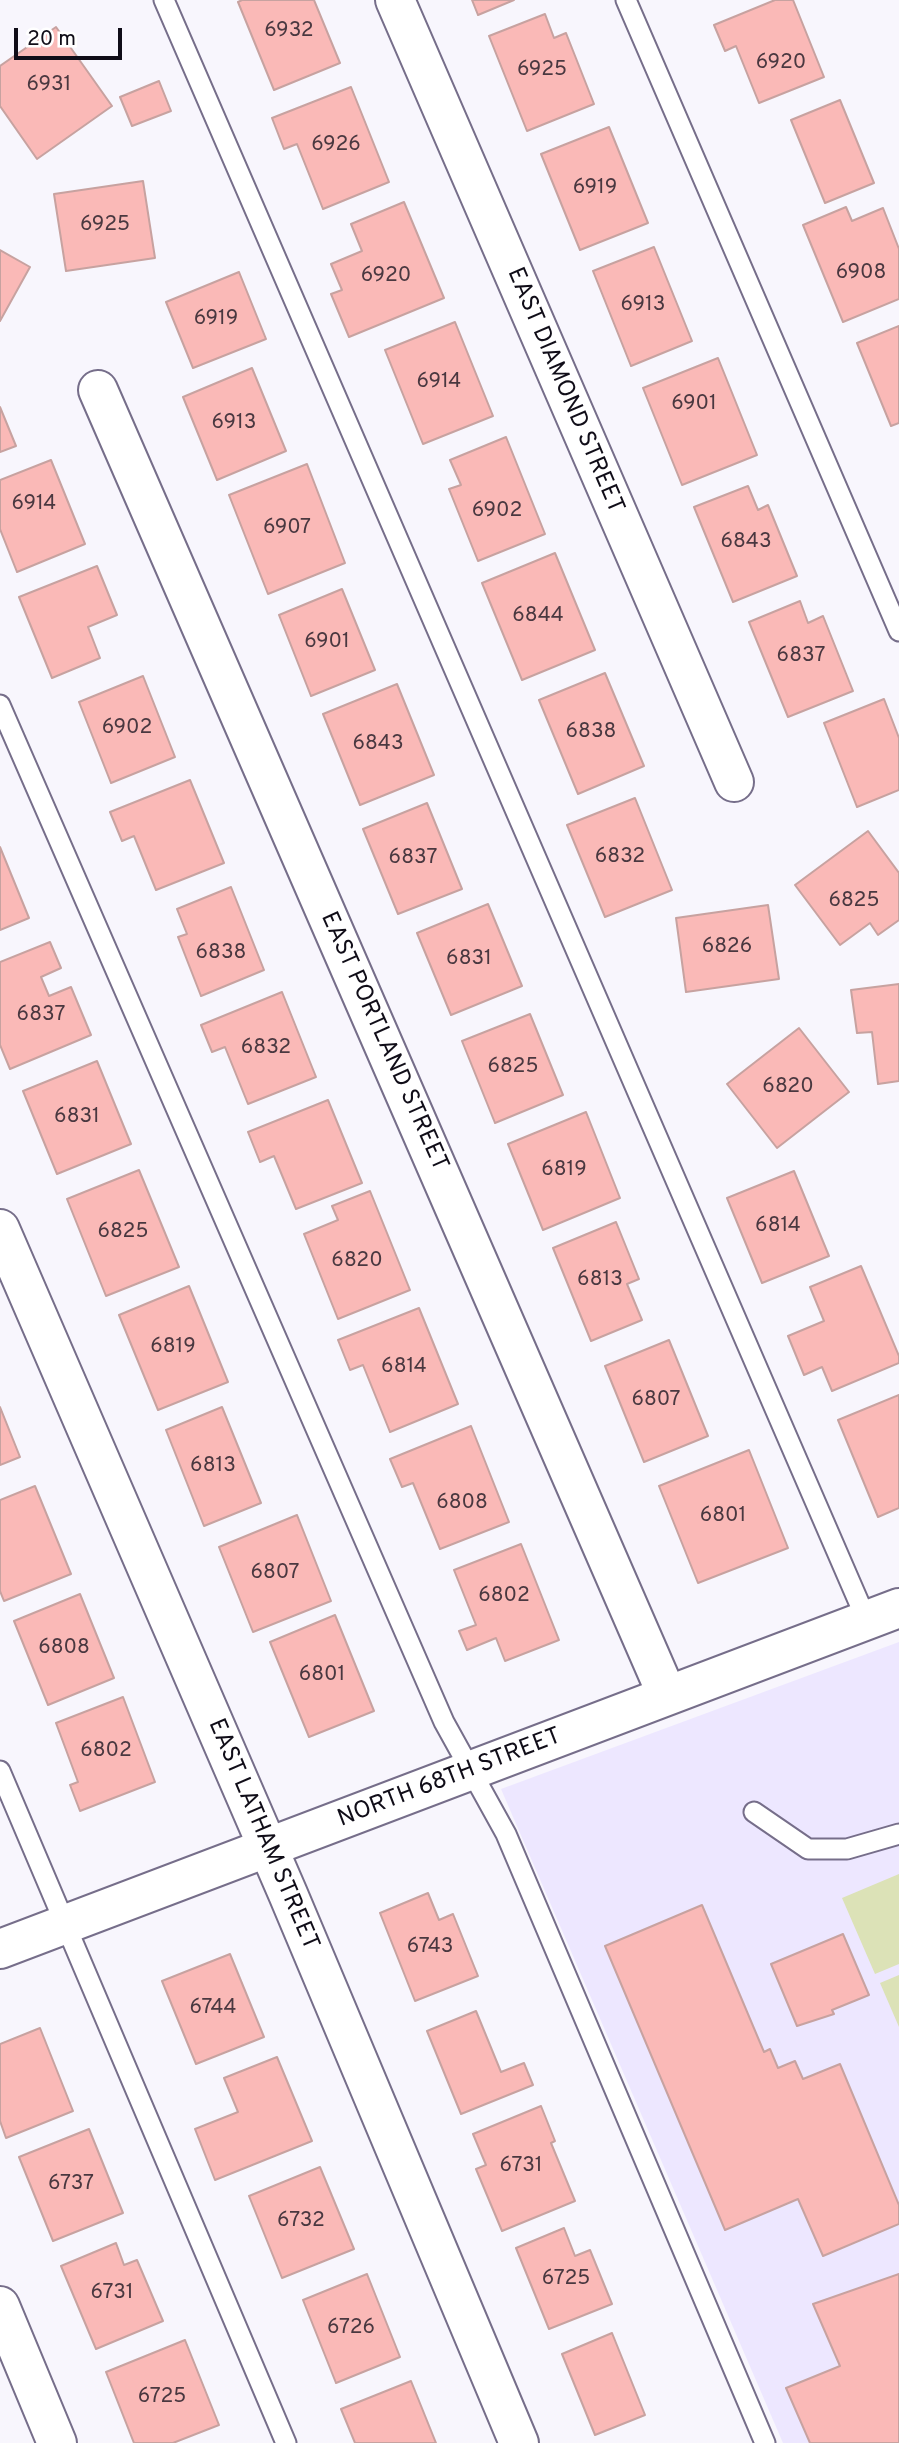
<!DOCTYPE html>
<html>
<head>
<meta charset="utf-8">
<style>
  body { margin:0 }
  #map { position:relative; width:899px; height:2443px; overflow:hidden; background:#f8f6fd; font-family:Overpass,sans-serif }
  canvas { display:block }
  .scale { position:absolute; left:14px; top:28px; width:108px; height:32px; box-sizing:border-box; border:4px solid #100d18; border-top:0; padding-left:9px; font-size:21px; line-height:24px; white-space:nowrap; color:#100d18; -webkit-text-stroke:5px #fff; paint-order:stroke }
</style>
</head>
<body>
<div id="map">
<canvas width="899" height="2443"></canvas>
<div class="scale">20 m</div>
</div>
<script>
const g = document.querySelector('canvas').getContext('2d');
g.lineJoin = 'round';
function fill(path, color) {
  g.fillStyle = color;
  g.fill(path, 'evenodd');
}
function strokePath(path, color, width, dash) {
  g.strokeStyle = color;
  g.lineWidth = width;
  g.lineCap = dash ? 'butt' : 'round';
  g.setLineDash(dash || []);
  g.stroke(path);
}
function drawText(font, color, halo, rows, align = 'center') {
  g.font = font + ' Overpass,sans-serif';
  g.lineWidth = 6;
  g.setLineDash([]);
  g.textBaseline = 'middle';
  g.strokeStyle = halo;
  g.fillStyle = color;
  for (const [text, x, y, turn = 0] of rows) {
    g.save();
    g.translate(x, y);
    g.rotate((+turn || 0) * Math.PI / 180);
    g.textAlign = isNaN(turn) ? turn : align;
    if (halo) g.strokeText(text, 0, 0);
    g.fillText(text, 0, 0);
    g.restore();
  }
}
fill(new Path2D(`
  M 899,1642 L 899,2443 L 783,2443 L 501,1789 Z`), '#ede7ff');
fill(new Path2D(`
  M 899,1874 L 899,1964 L 875,1974 L 842,1898 Z
  M 899,1975 L 899,2027 L 880,1983 Z`), '#dce2b7');
const building = new Path2D(`
  M 242,0 L 314,0 L 340,63 L 274,90 L 238,2 Z
  M 472,0 L 514,0 L 478,15 Z
  M 775,0 L 793,0 L 824,77 L 759,103 L 736,46 L 725,51 L 714,25 Z
  M 545,14 L 554,38 L 566,33 L 594,104 L 527,131 L 489,36 Z
  M 56,27 L 112,106 L 37,159 L 0,106 L 0,66 Z
  M 159,81 L 171,111 L 132,126 L 120,97 Z
  M 351,87 L 389,182 L 323,209 L 297,144 L 284,149 L 272,118 Z
  M 840,100 L 874,183 L 825,203 L 791,120 Z
  M 609,127 L 648,223 L 580,250 L 541,154 Z
  M 143,181 L 155,258 L 66,271 L 54,194 Z
  M 404,202 L 444,298 L 349,337 L 331,294 L 342,290 L 331,264 L 362,251 L 351,224 Z
  M 846,207 L 852,221 L 883,208 L 899,249 L 899,299 L 843,322 L 803,225 Z
  M 654,247 L 692,341 L 631,366 L 593,271 Z
  M 0,250 L 30,267 L 0,321 Z
  M 239,272 L 266,339 L 193,368 L 166,302 Z
  M 455,322 L 493,416 L 423,444 L 385,350 Z
  M 899,326 L 899,423 L 891,426 L 857,343 Z
  M 718,358 L 757,455 L 682,485 L 643,388 Z
  M 252,368 L 286,451 L 217,480 L 183,397 Z
  M 0,407 L 16,446 L 0,452 Z
  M 506,437 L 545,534 L 478,561 L 449,489 L 461,485 L 450,460 Z
  M 51,460 L 85,544 L 17,572 L 0,529 L 0,480 Z
  M 307,464 L 345,563 L 268,594 L 229,495 Z
  M 748,486 L 758,510 L 768,505 L 797,576 L 733,602 L 694,507 Z
  M 555,553 L 595,650 L 522,680 L 482,583 Z
  M 97,566 L 117,615 L 88,627 L 100,658 L 52,678 L 19,597 Z
  M 342,589 L 375,670 L 311,696 L 279,615 Z
  M 800,601 L 808,623 L 823,616 L 853,691 L 788,717 L 749,622 Z
  M 605,673 L 644,766 L 578,794 L 539,700 Z
  M 143,676 L 175,757 L 111,783 L 79,702 Z
  M 397,684 L 434,775 L 360,805 L 323,714 Z
  M 884,699 L 899,738 L 899,790 L 857,807 L 824,723 Z
  M 190,780 L 224,863 L 156,890 L 134,836 L 122,841 L 110,812 Z
  M 635,798 L 672,890 L 605,917 L 567,825 Z
  M 427,803 L 462,889 L 398,914 L 363,829 Z
  M 868,831 L 899,873 L 899,920 L 878,935 L 870,923 L 840,945 L 795,885 Z
  M 0,847 L 29,918 L 0,930 Z
  M 231,887 L 264,970 L 201,996 L 178,937 L 187,934 L 177,909 Z
  M 488,904 L 522,986 L 451,1015 L 417,933 Z
  M 768,905 L 779,979 L 686,992 L 676,918 Z
  M 50,942 L 61,968 L 41,977 L 49,996 L 71,987 L 91,1035 L 10,1069 L 0,1045 L 0,962 Z
  M 899,984 L 899,1081 L 878,1084 L 872,1032 L 857,1033 L 851,990 Z
  M 282,992 L 316,1077 L 248,1104 L 225,1047 L 212,1052 L 201,1025 Z
  M 530,1014 L 563,1095 L 495,1123 L 462,1041 Z
  M 799,1028 L 849,1092 L 777,1148 L 727,1084 Z
  M 97,1061 L 131,1144 L 57,1174 L 23,1091 Z
  M 328,1100 L 362,1183 L 296,1209 L 274,1156 L 260,1162 L 248,1132 Z
  M 586,1112 L 620,1198 L 543,1230 L 508,1144 Z
  M 139,1170 L 179,1267 L 106,1296 L 67,1199 Z
  M 794,1171 L 829,1256 L 762,1283 L 727,1198 Z
  M 370,1191 L 410,1290 L 338,1319 L 304,1234 L 338,1220 L 332,1206 Z
  M 616,1222 L 639,1279 L 627,1284 L 642,1320 L 591,1341 L 553,1248 Z
  M 861,1266 L 899,1356 L 899,1363 L 832,1391 L 822,1367 L 804,1375 L 788,1336 L 824,1321 L 810,1287 Z
  M 189,1286 L 228,1382 L 158,1410 L 119,1315 Z
  M 419,1308 L 458,1404 L 390,1432 L 363,1365 L 350,1370 L 338,1340 Z
  M 669,1340 L 708,1436 L 644,1462 L 605,1366 Z
  M 899,1395 L 899,1508 L 878,1517 L 838,1420 Z
  M 0,1407 L 20,1457 L 0,1465 Z
  M 222,1407 L 261,1503 L 204,1526 L 166,1430 Z
  M 471,1426 L 509,1522 L 440,1549 L 413,1483 L 402,1487 L 390,1459 Z
  M 749,1450 L 788,1548 L 698,1583 L 659,1486 Z
  M 35,1486 L 71,1574 L 4,1601 L 0,1591 L 0,1500 Z
  M 297,1515 L 331,1601 L 253,1632 L 219,1547 Z
  M 521,1544 L 559,1640 L 505,1661 L 496,1638 L 467,1650 L 459,1631 L 476,1625 L 454,1570 Z
  M 80,1594 L 114,1678 L 48,1705 L 14,1621 Z
  M 335,1615 L 374,1711 L 309,1737 L 270,1642 Z
  M 123,1697 L 155,1782 L 80,1811 L 70,1785 L 78,1782 L 56,1723 Z
  M 428,1893 L 439,1920 L 453,1914 L 478,1976 L 415,2001 L 380,1913 Z
  M 702,1905 L 764,2052 L 770,2049 L 778,2068 L 795,2061 L 803,2079 L 840,2064 L 899,2205 L 899,2224 L 823,2256 L 798,2199 L 725,2230 L 605,1946 Z
  M 843,1934 L 869,1995 L 832,2010 L 834,2014 L 797,2026 L 771,1964 Z
  M 230,1954 L 264,2037 L 196,2064 L 162,1981 Z
  M 476,2011 L 501,2072 L 524,2063 L 533,2085 L 461,2114 L 427,2031 Z
  M 40,2028 L 73,2111 L 6,2138 L 0,2121 L 0,2044 Z
  M 277,2057 L 312,2141 L 215,2180 L 195,2129 L 238,2112 L 224,2078 Z
  M 541,2106 L 555,2141 L 551,2143 L 575,2201 L 502,2231 L 476,2169 L 486,2165 L 473,2134 Z
  M 89,2129 L 123,2213 L 53,2241 L 19,2157 Z
  M 320,2167 L 354,2249 L 282,2278 L 249,2196 Z
  M 564,2228 L 575,2256 L 590,2250 L 612,2304 L 549,2329 L 516,2248 Z
  M 116,2243 L 124,2265 L 137,2260 L 163,2321 L 96,2349 L 61,2266 Z
  M 367,2274 L 400,2357 L 336,2383 L 303,2300 Z
  M 899,2274 L 899,2443 L 810,2443 L 786,2388 L 840,2366 L 813,2304 Z
  M 612,2333 L 645,2415 L 595,2435 L 562,2354 Z
  M 185,2340 L 219,2425 L 173,2443 L 134,2443 L 106,2372 Z
  M 411,2381 L 436,2443 L 355,2443 L 341,2409 Z`);
fill(building, '#fab9b7');
strokePath(building, '#c7a2a0', 2);
const service = new Path2D(`
  M 164,0 L 867,1621
  M 626,0 L 899,631
  M 0,705 L 444,1722 L 506,1834 L 765,2443
  M 0,1771 L 286,2443
  M 754,1812 L 808,1849 L 847,1849 L 899,1834`);
const minor = new Path2D(`
  M 395,0 L 734,782
  M 98,390 L 667,1695
  M 0,1229 L 288,1894 L 519,2443
  M 0,2306 L 57,2443`);
const tertiary = new Path2D(`
  M 0,1949 L 899,1608`);
strokePath(service, '#766e8a', 23);
strokePath(minor, '#766e8a', 42);
strokePath(tertiary, '#766e8a', 42);
strokePath(service, '#fff', 19);
strokePath(minor, '#fff', 38);
strokePath(tertiary, '#fff', 38);
drawText('21px', '#4a3840', null, [
  ["6932",289,32],
  ["6920",781,64],
  ["6925",542,71],
  ["6931",49,86],
  ["6926",336,146],
  ["6919",595,189],
  ["6925",105,226],
  ["6908",861,274],
  ["6920",386,277],
  ["6913",643,306],
  ["6919",216,320],
  ["6914",439,383],
  ["6901",694,405],
  ["6913",234,424],
  ["6914",34,505],
  ["6902",497,512],
  ["6907",287,529],
  ["6843",746,543],
  ["6844",538,617],
  ["6901",327,643],
  ["6837",801,657],
  ["6902",127,729],
  ["6838",591,733],
  ["6843",378,745],
  ["6832",620,858],
  ["6837",413,859],
  ["6825",854,902],
  ["6826",727,948],
  ["6838",221,954],
  ["6831",469,960],
  ["6837",41,1016],
  ["6832",266,1049],
  ["6825",513,1068],
  ["6820",788,1088],
  ["6831",77,1118],
  ["6819",564,1171],
  ["6814",778,1227],
  ["6825",123,1233],
  ["6820",357,1262],
  ["6813",600,1281],
  ["6819",173,1348],
  ["6814",404,1368],
  ["6807",656,1401],
  ["6813",213,1467],
  ["6808",462,1504],
  ["6801",723,1517],
  ["6807",275,1574],
  ["6802",504,1597],
  ["6808",64,1649],
  ["6801",322,1676],
  ["6802",106,1752],
  ["6743",430,1948],
  ["6744",213,2009],
  ["6731",521,2167],
  ["6737",71,2185],
  ["6732",301,2222],
  ["6725",566,2280],
  ["6731",112,2294],
  ["6726",351,2329],
  ["6725",162,2398]
]);
drawText('24px', '#100d18', '#fff', [
  ["EAST DIAMOND STREET",564,391,67],
  ["EAST PORTLAND STREET",383,1042,66],
  ["NORTH 68TH STREET",450,1779,-21],
  ["EAST LATHAM STREET",262,1835,67]
]);
</script>
</body>
</html>
